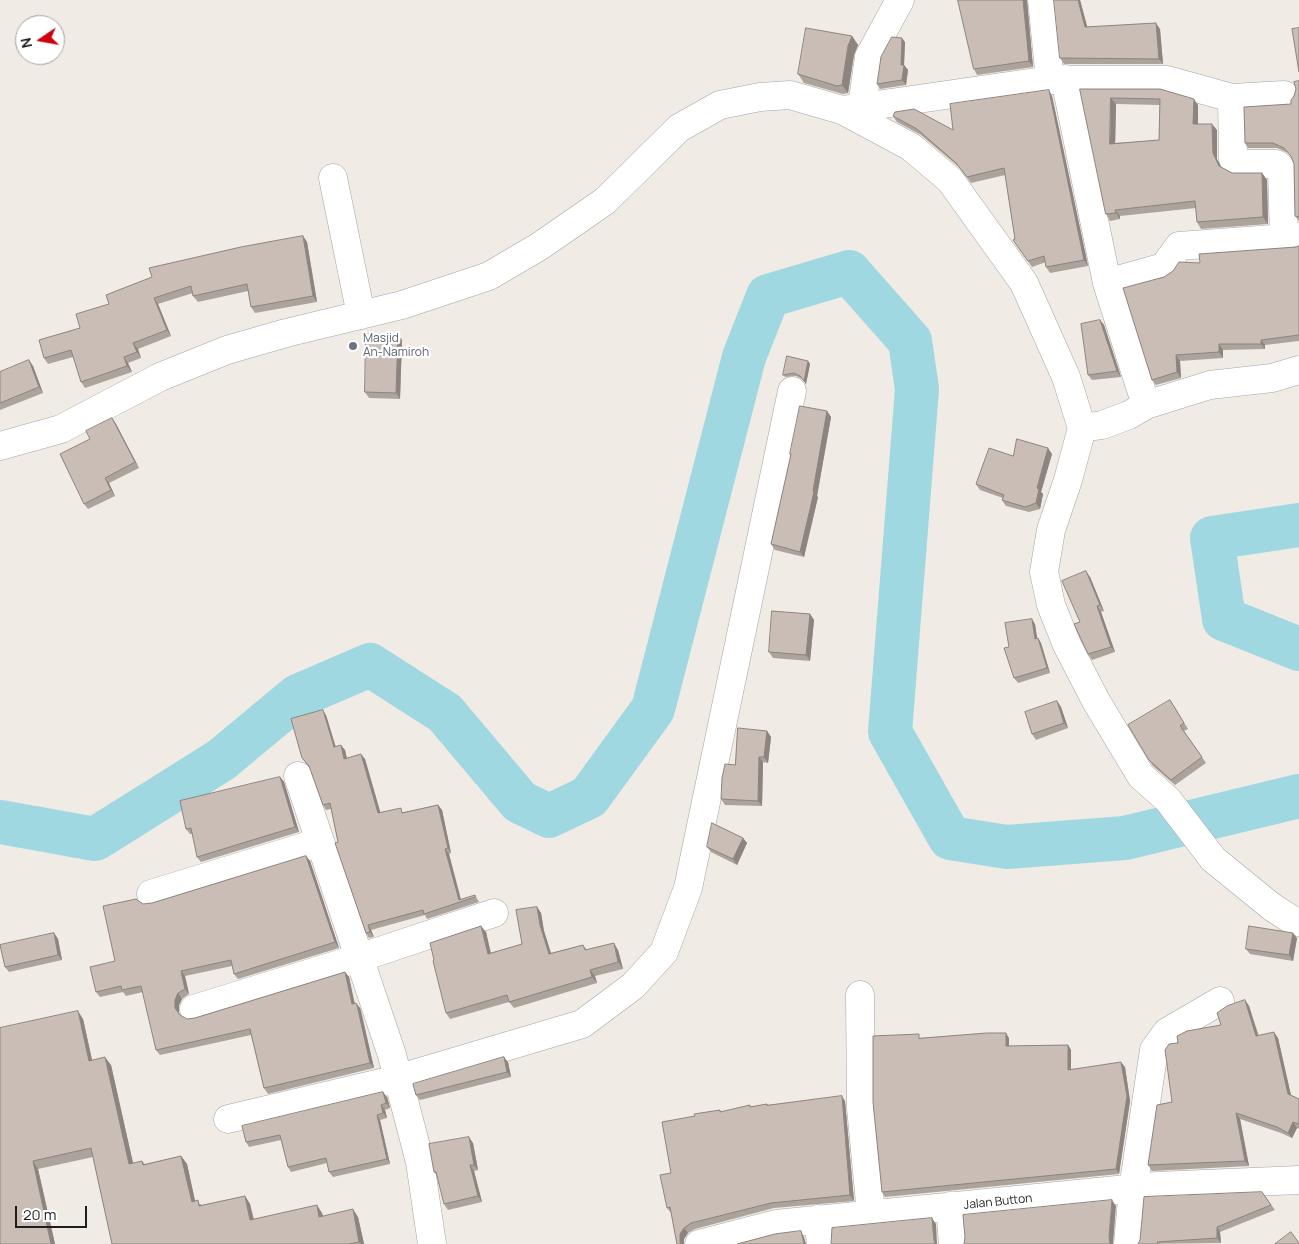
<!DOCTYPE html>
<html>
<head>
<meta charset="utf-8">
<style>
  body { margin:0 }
  #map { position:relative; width:1299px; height:1244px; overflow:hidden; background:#f0ebe4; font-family:Manrope,sans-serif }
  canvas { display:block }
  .north { position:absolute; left:15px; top:15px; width:50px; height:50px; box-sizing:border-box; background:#fff; border:1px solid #a5a5a5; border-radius:50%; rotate:258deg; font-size:14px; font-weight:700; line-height:20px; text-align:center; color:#1e1e1e }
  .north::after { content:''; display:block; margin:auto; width:18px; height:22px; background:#cd000f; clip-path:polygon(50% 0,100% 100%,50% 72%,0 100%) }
  .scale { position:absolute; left:15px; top:1206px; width:72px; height:22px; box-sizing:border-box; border:2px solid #1e1e1e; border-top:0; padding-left:6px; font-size:15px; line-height:18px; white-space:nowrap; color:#1e1e1e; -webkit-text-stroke:4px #fff; paint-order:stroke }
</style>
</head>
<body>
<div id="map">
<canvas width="1299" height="1244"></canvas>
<div class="north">N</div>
<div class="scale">20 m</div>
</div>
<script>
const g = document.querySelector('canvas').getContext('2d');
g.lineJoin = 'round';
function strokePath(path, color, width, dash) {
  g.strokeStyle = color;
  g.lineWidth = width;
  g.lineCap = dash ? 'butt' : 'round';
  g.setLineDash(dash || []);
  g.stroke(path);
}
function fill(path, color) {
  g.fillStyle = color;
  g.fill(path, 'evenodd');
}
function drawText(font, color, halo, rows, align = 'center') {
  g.font = font + ' Manrope,sans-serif';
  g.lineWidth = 4.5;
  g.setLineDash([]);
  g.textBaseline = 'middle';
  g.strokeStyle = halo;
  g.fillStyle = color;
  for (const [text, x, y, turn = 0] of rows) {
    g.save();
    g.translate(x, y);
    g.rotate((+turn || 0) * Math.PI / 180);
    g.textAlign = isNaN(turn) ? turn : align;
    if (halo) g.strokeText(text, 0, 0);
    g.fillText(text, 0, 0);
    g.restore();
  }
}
strokePath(new Path2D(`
  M 1299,525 L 1212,538 L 1224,619 L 1299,649
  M 0,822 L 95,839 L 221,760 L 298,696 L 370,665 L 445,713 L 520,802 L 549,816 L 589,797 L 653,709 L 744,357 L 768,296 L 849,272 L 910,341 L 917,389 L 890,732 L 950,838 L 1007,847 L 1125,838 L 1299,796`), '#a0d8e2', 44);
const minor = new Path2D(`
  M 1042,0 L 1050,80 L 1167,80 L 1232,98 L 1233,159 L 1236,163 L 1240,164 L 1276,164 L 1279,166 L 1282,170 L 1284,239
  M 1065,79 L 1107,283 L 1146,405
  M 1232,98 L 1284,95
  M 862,107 L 869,57 L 900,0
  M 842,110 L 1050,80
  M 333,178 L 361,315
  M 1107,283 L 1164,267 L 1179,246 L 1299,237
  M 1299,370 L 1272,378 L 1210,385 L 1146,405 L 1129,415 L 1102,425 L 1082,428 L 1068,480 L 1051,530 L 1044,572 L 1051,605 L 1067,645 L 1096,701 L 1141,776 L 1168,800 L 1213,859 L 1272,907 L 1292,920 L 1299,922
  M 0,446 L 61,429 L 160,377 L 227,350 L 286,333 L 402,305 L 489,276 L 540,246 L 605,201 L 679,128 L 720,105 L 760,97 L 790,95 L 842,110 L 911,147 L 950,180 L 1024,283 L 1066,377 L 1082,428
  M 298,776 L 392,1055 L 420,1162 L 432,1244
  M 151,894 L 320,842
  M 860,995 L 861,1108 L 871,1214
  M 194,1009 L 359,958 L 494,913
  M 228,1119 L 397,1079 L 582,1024 L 633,986 L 664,952 L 688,888 L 792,391
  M 950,1206 L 953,1244
  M 818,1219 L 821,1244
  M 699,1244 L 776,1224 L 1157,1186 L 1299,1180
  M 1128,1244 L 1133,1189 L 1154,1050 L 1167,1032 L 1220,1001`);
strokePath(minor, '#a5a5a5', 29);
strokePath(minor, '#fff', 28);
fill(new Path2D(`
  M 958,0 L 1027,0 L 1033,67 L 977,75 L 974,69 Z
  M 1080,0 L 1087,27 L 1160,29 L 1163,64 L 1064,64 L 1060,58 Z
  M 852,36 L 858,45 L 854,55 L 848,93 L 843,94 L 804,83 L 798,74 Z
  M 905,42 L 904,65 L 908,70 L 906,85 L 880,89 L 877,84 Z
  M 1299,81 L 1299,221 L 1295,216 L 1294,164 L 1292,157 L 1288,153 L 1277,148 L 1248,148 L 1245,143 L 1291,104 Z
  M 1080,89 L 1160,89 L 1198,105 L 1198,124 L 1217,130 L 1217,159 L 1221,167 L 1232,173 L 1262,173 L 1267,180 L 1268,224 L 1201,229 L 1197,222 L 1196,208 L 1120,216 L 1120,219 L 1110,221 L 1106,214 ZM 1116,104 L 1160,105 L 1159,140 L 1115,143 Z
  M 1049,90 L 1052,96 L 1088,266 L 1050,273 L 1046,267 L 1046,262 L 1032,267 L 1013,240 L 1015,239 L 1005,175 L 971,183 L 960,168 L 921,135 L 897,122 L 893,116 L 953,130 Z
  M 303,236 L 307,242 L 317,302 L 255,313 L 251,307 L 248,291 L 198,302 L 193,296 L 193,293 L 158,304 L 171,336 L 138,349 L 141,358 L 128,363 L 132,372 L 85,388 L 81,382 L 73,357 L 48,364 L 44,358 L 80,328 L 109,304 Z
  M 1299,246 L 1299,341 L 1265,345 L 1265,349 L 1223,350 L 1223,358 L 1180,361 L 1181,378 L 1156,385 L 1152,380 L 1164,277 L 1200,263 Z
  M 1100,320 L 1104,325 L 1121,377 L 1092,380 L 1088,375 Z
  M 398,335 L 402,340 L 400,399 L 369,398 L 365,392 Z
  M 808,361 L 810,364 L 806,384 L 802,379 L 796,376 L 785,377 L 783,375 Z
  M 33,366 L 43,393 L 0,410 L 0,372 Z
  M 827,411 L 831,417 L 817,496 L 818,497 L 804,557 L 775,550 L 771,544 L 791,456 L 790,454 Z
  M 112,418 L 116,424 L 139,468 L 109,483 L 115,496 L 88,509 L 84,504 L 90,439 Z
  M 1052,454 L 1041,492 L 1043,494 L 1040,509 L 1029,512 L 1006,506 L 1002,500 L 1003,498 L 980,490 L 976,484 L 1013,456 Z
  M 1090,577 L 1104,611 L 1101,612 L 1115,652 L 1092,660 L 1088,654 L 1080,622 Z
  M 810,614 L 814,620 L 810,661 L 773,658 L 769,652 Z
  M 1035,624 L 1037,638 L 1041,643 L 1050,673 L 1018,683 L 1014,678 L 1009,647 Z
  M 1057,701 L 1061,707 L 1068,728 L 1036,740 L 1032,734 Z
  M 1174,706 L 1188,729 L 1184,731 L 1206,763 L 1175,785 L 1153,766 L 1149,760 Z
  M 326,715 L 336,747 L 345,750 L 347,758 L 365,759 L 380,812 L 404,812 L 438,805 L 442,810 L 451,853 L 449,854 L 461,899 L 475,895 L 479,902 L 427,919 L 425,915 L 371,930 L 374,937 L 369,938 L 366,933 L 338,842 L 331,809 L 326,810 L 323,805 L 310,768 L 302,758 Z
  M 767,731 L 771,737 L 768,763 L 763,762 L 762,806 L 725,805 L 721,799 L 735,765 Z
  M 280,777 L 284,782 L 299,832 L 201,862 L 197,857 L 193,834 L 190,834 L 186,829 Z
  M 743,838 L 747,843 L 737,865 L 711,852 L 707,847 Z
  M 306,856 L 310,861 L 339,948 L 238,979 L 234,974 L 232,966 L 185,976 L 189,994 L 182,999 L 179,1005 L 179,1013 L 180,1015 L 187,1019 L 195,1018 L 345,972 L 349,977 L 354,1003 L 360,1008 L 361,1010 L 374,1068 L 268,1094 L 264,1088 L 251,1035 L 160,1055 L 156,1050 L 143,992 L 126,996 L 123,992 L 100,997 L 96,992 L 115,961 L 143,904 L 152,903 Z
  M 537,907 L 541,913 L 544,931 L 551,953 L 583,945 L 587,950 L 618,950 L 623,969 L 595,976 L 597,983 L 514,1008 L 509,1002 L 450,1019 L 446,1013 L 486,932 L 491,953 L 522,944 Z
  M 54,933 L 58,939 L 62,960 L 9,972 L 5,967 Z
  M 1297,938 L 1293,961 L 1250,954 L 1246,949 Z
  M 1245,1000 L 1249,1006 L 1259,1036 L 1278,1038 L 1291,1095 L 1299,1099 L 1299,1129 L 1297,1128 L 1292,1138 L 1281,1133 L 1240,1119 L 1249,1166 L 1152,1171 L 1148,1165 L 1172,1102 L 1178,1043 L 1221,1025 Z
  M 83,1019 L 92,1060 L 111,1065 L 133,1163 L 142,1161 L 145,1164 L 181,1156 L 187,1164 L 195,1201 L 202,1205 L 245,1196 L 250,1204 L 254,1219 L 322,1213 L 323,1216 L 358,1217 L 364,1244 L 112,1244 L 93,1157 L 38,1169 L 55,1244 L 0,1244 Z
  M 921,1038 L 1009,1038 L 1009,1046 L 1068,1045 L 1071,1050 L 1071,1069 L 1125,1067 L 1130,1101 L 1119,1174 L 885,1197 L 882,1192 Z
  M 508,1062 L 511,1077 L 420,1100 L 416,1095 Z
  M 387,1097 L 390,1108 L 385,1110 L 387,1118 L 380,1120 L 390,1164 L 333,1177 L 329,1172 L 327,1163 L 291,1172 L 288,1167 L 281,1140 L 249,1147 L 246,1142 Z
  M 845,1101 L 854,1201 L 774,1208 L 695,1229 L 688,1233 L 684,1239 L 684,1244 L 677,1244 L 671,1213 L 667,1208 L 671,1173 L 695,1116 L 720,1110 L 721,1112 L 767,1104 L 768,1105 Z
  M 473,1143 L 478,1170 L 474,1171 L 482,1202 L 448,1210 L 444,1204 L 438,1177 L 434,1172 Z
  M 1262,1192 L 1275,1210 L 1220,1232 L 1221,1243 L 1138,1244 Z`), '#ada39d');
fill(new Path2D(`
  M 1023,0 L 1027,0 L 1033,67 L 1029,61 Z
  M 1078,0 L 1080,0 L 1089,33 L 1085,27 Z
  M 1156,23 L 1160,29 L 1163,64 L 1159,59 Z
  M 852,36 L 858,45 L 854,55 L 848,93 L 842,85 L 848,46 Z
  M 902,38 L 905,42 L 904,65 L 908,70 L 906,85 L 902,80 L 901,65 Z
  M 1049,90 L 1052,96 L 1088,266 L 1084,260 Z
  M 1111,98 L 1116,104 L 1115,150 L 1110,144 Z
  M 1194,99 L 1198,105 L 1198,130 L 1193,124 Z
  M 1212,124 L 1217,130 L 1217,159 L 1224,172 L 1219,166 L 1213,153 Z
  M 1262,173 L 1267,180 L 1268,224 L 1263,217 Z
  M 1115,210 L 1120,216 L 1120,219 L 1116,213 Z
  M 303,236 L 307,242 L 317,302 L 313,296 Z
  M 154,298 L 158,304 L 171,336 L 167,330 Z
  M 1100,320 L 1104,325 L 1121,377 L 1117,371 Z
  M 398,335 L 402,340 L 400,399 L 396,393 Z
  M 1261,340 L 1265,345 L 1265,349 L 1261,344 Z
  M 133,343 L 138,349 L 141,358 L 137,352 Z
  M 1219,344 L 1223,350 L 1223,358 L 1219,352 Z
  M 1176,355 L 1180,361 L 1181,378 L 1177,372 Z
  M 124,357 L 128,363 L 132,372 L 127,366 Z
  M 29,360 L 33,366 L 43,393 L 39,387 Z
  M 808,361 L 810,364 L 806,384 L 804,381 Z
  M 827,411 L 831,417 L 817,496 L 818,497 L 804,557 L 800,552 L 813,491 Z
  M 112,418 L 116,424 L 139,468 L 135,462 Z
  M 1048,448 L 1052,454 L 1041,492 L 1043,494 L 1040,509 L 1036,503 L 1037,488 Z
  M 105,478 L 109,483 L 115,496 L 111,490 Z
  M 1086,571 L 1090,577 L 1104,611 L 1100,605 Z
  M 1097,606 L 1101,612 L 1115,652 L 1111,647 Z
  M 810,614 L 814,620 L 810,661 L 806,655 Z
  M 1032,619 L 1035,624 L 1038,644 L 1035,639 Z
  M 1038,638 L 1041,643 L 1050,673 L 1047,668 Z
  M 1057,701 L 1061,707 L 1068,728 L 1064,723 Z
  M 323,710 L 326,715 L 337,752 L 334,747 Z
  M 767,731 L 771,737 L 768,763 L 764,757 Z
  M 341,745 L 345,750 L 348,764 L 344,759 Z
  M 361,754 L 365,759 L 382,818 L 378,813 Z
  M 759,757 L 763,762 L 762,806 L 758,801 Z
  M 280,777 L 284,782 L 299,832 L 295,827 Z
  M 438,805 L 442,810 L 451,853 L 448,848 Z
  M 743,838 L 747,843 L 737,865 L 733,859 Z
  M 445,849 L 449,854 L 461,901 L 459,900 Z
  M 306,856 L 310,861 L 339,948 L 335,942 Z
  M 537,907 L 541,913 L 544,931 L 553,960 L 549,954 L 540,925 Z
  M 368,925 L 371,930 L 374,937 L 370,932 Z
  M 481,926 L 486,932 L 492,960 L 488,954 Z
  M 54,933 L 58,939 L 62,960 L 58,955 Z
  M 1293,933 L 1297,938 L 1293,961 L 1289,955 Z
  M 614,943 L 618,950 L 623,969 L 618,962 Z
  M 590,970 L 595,976 L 597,983 L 592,977 Z
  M 181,971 L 185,976 L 189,994 L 185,989 Z
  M 345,972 L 349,977 L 356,1009 L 352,1004 Z
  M 178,993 L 182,999 L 179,1005 L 179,1013 L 175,1008 L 175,1000 Z
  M 1245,1000 L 1249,1006 L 1260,1042 L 1256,1036 Z
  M 356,1003 L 360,1008 L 374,1068 L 370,1063 Z
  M 78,1011 L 83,1019 L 94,1069 L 89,1061 Z
  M 1274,1032 L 1278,1038 L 1292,1100 L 1288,1094 Z
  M 1006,1033 L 1009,1038 L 1009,1051 L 1006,1046 Z
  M 1068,1045 L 1071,1050 L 1071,1075 L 1068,1070 Z
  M 105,1057 L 111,1065 L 135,1172 L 129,1164 Z
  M 504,1057 L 508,1062 L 511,1077 L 507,1072 Z
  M 1121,1062 L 1125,1067 L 1130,1101 L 1119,1174 L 1116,1169 Z
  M 383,1092 L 387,1097 L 390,1108 L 386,1103 Z
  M 842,1096 L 845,1101 L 854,1201 L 850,1195 Z
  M 381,1105 L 385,1110 L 387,1118 L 383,1113 Z
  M 1236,1113 L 1240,1119 L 1249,1166 L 1245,1161 Z
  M 377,1115 L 380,1120 L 390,1164 L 387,1159 Z
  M 1293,1122 L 1297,1128 L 1292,1138 L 1288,1133 Z
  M 469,1137 L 473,1143 L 478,1170 L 474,1165 Z
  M 181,1156 L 187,1164 L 197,1210 L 192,1202 Z
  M 33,1161 L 38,1169 L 55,1244 L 51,1244 Z
  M 470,1165 L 474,1171 L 482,1202 L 478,1196 Z
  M 245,1196 L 250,1204 L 255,1228 L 250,1220 Z
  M 1112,1200 L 1116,1206 L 1113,1244 L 1110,1244 L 1109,1237 Z
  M 317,1205 L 322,1213 L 325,1225 L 319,1217 Z
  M 353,1209 L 358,1217 L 364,1244 L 361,1244 L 359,1242 Z
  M 932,1218 L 936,1224 L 937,1244 L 935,1244 L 934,1240 Z
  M 1217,1227 L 1220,1232 L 1221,1243 L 1217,1238 Z
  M 684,1228 L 688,1233 L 684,1239 L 684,1244 L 681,1244 L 680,1242 L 680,1234 Z
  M 801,1231 L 804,1237 L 806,1244 L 804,1244 Z`), '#8d847f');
const building = new Path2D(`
  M 958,0 L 1023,0 L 1029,61 L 974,69 Z
  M 1054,0 L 1078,0 L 1085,27 L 1156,23 L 1159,59 L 1060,58 Z
  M 806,28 L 852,36 L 848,46 L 842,85 L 837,86 L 798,74 Z
  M 1299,28 L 1299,72 L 1292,29 Z
  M 892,37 L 902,38 L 901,65 L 904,65 L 902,80 L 877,84 L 881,57 Z
  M 1299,81 L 1299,217 L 1295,216 L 1294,164 L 1291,156 L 1284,148 L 1273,143 L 1245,143 L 1244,107 L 1291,104 L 1291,100 L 1294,96 L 1296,89 L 1294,82 Z
  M 1080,89 L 1160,89 L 1194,99 L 1193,124 L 1212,124 L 1213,153 L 1219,166 L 1232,173 L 1262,173 L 1263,217 L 1197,222 L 1195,201 L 1115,210 L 1116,213 L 1106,214 ZM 1111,98 L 1160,99 L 1159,140 L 1110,144 Z
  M 1049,90 L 1084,260 L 1046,267 L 1044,256 L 1028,261 L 1013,240 L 1015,239 L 1004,168 L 967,177 L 956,163 L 917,129 L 893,116 L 895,112 L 914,109 L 953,130 L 950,104 Z
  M 303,236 L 313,296 L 251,307 L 247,284 L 193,296 L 191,286 L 154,298 L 167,330 L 133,343 L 137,352 L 124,357 L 127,366 L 81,382 L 71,350 L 44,358 L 39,340 L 80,328 L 76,314 L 109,304 L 106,295 L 152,277 L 149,268 L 241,247 Z
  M 1299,246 L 1299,335 L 1261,340 L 1261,344 L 1219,344 L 1219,352 L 1176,355 L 1177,372 L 1152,380 L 1123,288 L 1164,277 L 1173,271 L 1179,262 L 1200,263 L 1199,254 L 1296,247 Z
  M 1100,320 L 1117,371 L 1088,375 L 1081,324 Z
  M 366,334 L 398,335 L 396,393 L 365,392 Z
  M 787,356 L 808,361 L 804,381 L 800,376 L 794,373 L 783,375 Z
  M 29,360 L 39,387 L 0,403 L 0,372 Z
  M 800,406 L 827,411 L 813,491 L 814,492 L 800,552 L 771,544 L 791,454 L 790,454 Z
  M 112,418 L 135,462 L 105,478 L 111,490 L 84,504 L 60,454 L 90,439 L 86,431 Z
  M 1017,439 L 1048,448 L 1037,488 L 1039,489 L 1036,503 L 1025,507 L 1002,500 L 1004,495 L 976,484 L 989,448 L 1013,456 Z
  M 1086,571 L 1100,605 L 1097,606 L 1111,647 L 1088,654 L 1074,624 L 1080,622 L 1062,581 Z
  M 772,611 L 810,614 L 806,655 L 769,652 Z
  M 1032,619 L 1035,639 L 1038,638 L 1047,668 L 1014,678 L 1004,648 L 1009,647 L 1005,623 Z
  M 1170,700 L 1184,723 L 1180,726 L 1202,757 L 1171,780 L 1149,760 L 1128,725 Z
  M 1057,701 L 1064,723 L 1032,734 L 1025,712 Z
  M 323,710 L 334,747 L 341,745 L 344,759 L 361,754 L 378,813 L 401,808 L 402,813 L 438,805 L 448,848 L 445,849 L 459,900 L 475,895 L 475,897 L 424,914 L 423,910 L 368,925 L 370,932 L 366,933 L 335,843 L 338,842 L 330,803 L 323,805 L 309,766 L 302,758 L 291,719 Z
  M 738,728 L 767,731 L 764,757 L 759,757 L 758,801 L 721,799 L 722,778 L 725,764 L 735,765 Z
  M 280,777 L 295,827 L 197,857 L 191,828 L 186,829 L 180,801 Z
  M 712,823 L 743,838 L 733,859 L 707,847 Z
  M 306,856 L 335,942 L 234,974 L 231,960 L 181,971 L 185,989 L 178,993 L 175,1000 L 175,1008 L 180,1015 L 187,1019 L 195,1018 L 345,972 L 352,1004 L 356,1003 L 357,1005 L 370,1063 L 264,1088 L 250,1029 L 156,1050 L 141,986 L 122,990 L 121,986 L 96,992 L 90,967 L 115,961 L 103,906 L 136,899 L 143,904 L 152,903 Z
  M 537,907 L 540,925 L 549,954 L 583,945 L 585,950 L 614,943 L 618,962 L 590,970 L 592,977 L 509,1002 L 507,995 L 446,1013 L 433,961 L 434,960 L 430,943 L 481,926 L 488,954 L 522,944 L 516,910 Z
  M 1249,926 L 1293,933 L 1289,955 L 1246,949 Z
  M 54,933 L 58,955 L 5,967 L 0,945 Z
  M 1245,1000 L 1256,1036 L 1274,1032 L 1288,1094 L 1299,1099 L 1299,1124 L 1293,1122 L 1288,1133 L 1277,1127 L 1236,1113 L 1245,1161 L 1148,1165 L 1157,1105 L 1172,1102 L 1165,1050 L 1169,1044 L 1178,1043 L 1177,1036 L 1187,1031 L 1221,1025 L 1217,1013 L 1227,1006 Z
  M 78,1011 L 89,1061 L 105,1057 L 129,1164 L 142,1161 L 143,1165 L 181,1156 L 192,1202 L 198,1200 L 199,1206 L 245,1196 L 250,1220 L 317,1205 L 319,1217 L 353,1209 L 359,1242 L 349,1244 L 112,1244 L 91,1148 L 33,1161 L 51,1244 L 0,1244 L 0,1028 Z
  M 987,1033 L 1006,1033 L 1006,1046 L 1068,1045 L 1068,1070 L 1121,1062 L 1127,1096 L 1116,1169 L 882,1192 L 873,1102 L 873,1036 L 919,1034 L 919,1038 Z
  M 504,1057 L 507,1072 L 416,1095 L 413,1084 Z
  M 383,1092 L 386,1103 L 381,1105 L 383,1113 L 377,1115 L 387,1159 L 329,1172 L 326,1158 L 288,1167 L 280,1135 L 246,1142 L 242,1126 Z
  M 842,1096 L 850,1195 L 771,1203 L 691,1223 L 684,1228 L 680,1234 L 680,1242 L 681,1244 L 677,1244 L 670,1207 L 667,1208 L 660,1175 L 671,1173 L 662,1122 L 695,1116 L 694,1114 L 720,1110 L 720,1112 L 750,1105 L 750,1107 L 767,1104 L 767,1105 Z
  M 469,1137 L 474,1165 L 470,1165 L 478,1196 L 444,1204 L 436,1172 L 434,1172 L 429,1144 Z
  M 1262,1192 L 1271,1205 L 1217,1227 L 1217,1238 L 1157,1242 L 1158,1244 L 1138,1244 L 1140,1240 L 1144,1197 Z
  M 1112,1200 L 1109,1237 L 1110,1244 L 964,1244 L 965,1237 L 963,1215 Z
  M 932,1218 L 934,1240 L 935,1244 L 831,1244 L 832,1228 Z
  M 801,1231 L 804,1244 L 737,1244 L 775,1234 Z
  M 1291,1232 L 1299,1243 L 1299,1244 L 1275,1244 Z`);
fill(building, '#c9bdb6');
strokePath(building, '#8d847f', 1);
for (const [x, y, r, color] of [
  [353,346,5,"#6b7280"]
]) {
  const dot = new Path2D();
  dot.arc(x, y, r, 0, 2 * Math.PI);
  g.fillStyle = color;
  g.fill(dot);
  strokePath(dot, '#fff', 2);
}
drawText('12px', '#5b616d', '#fff', [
  ["Masjid",363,339],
  ["An-Namiroh",363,353]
], 'left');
drawText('12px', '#1e1e1e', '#fff', [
  ["Jalan Button",998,1202,-6]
]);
</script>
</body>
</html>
